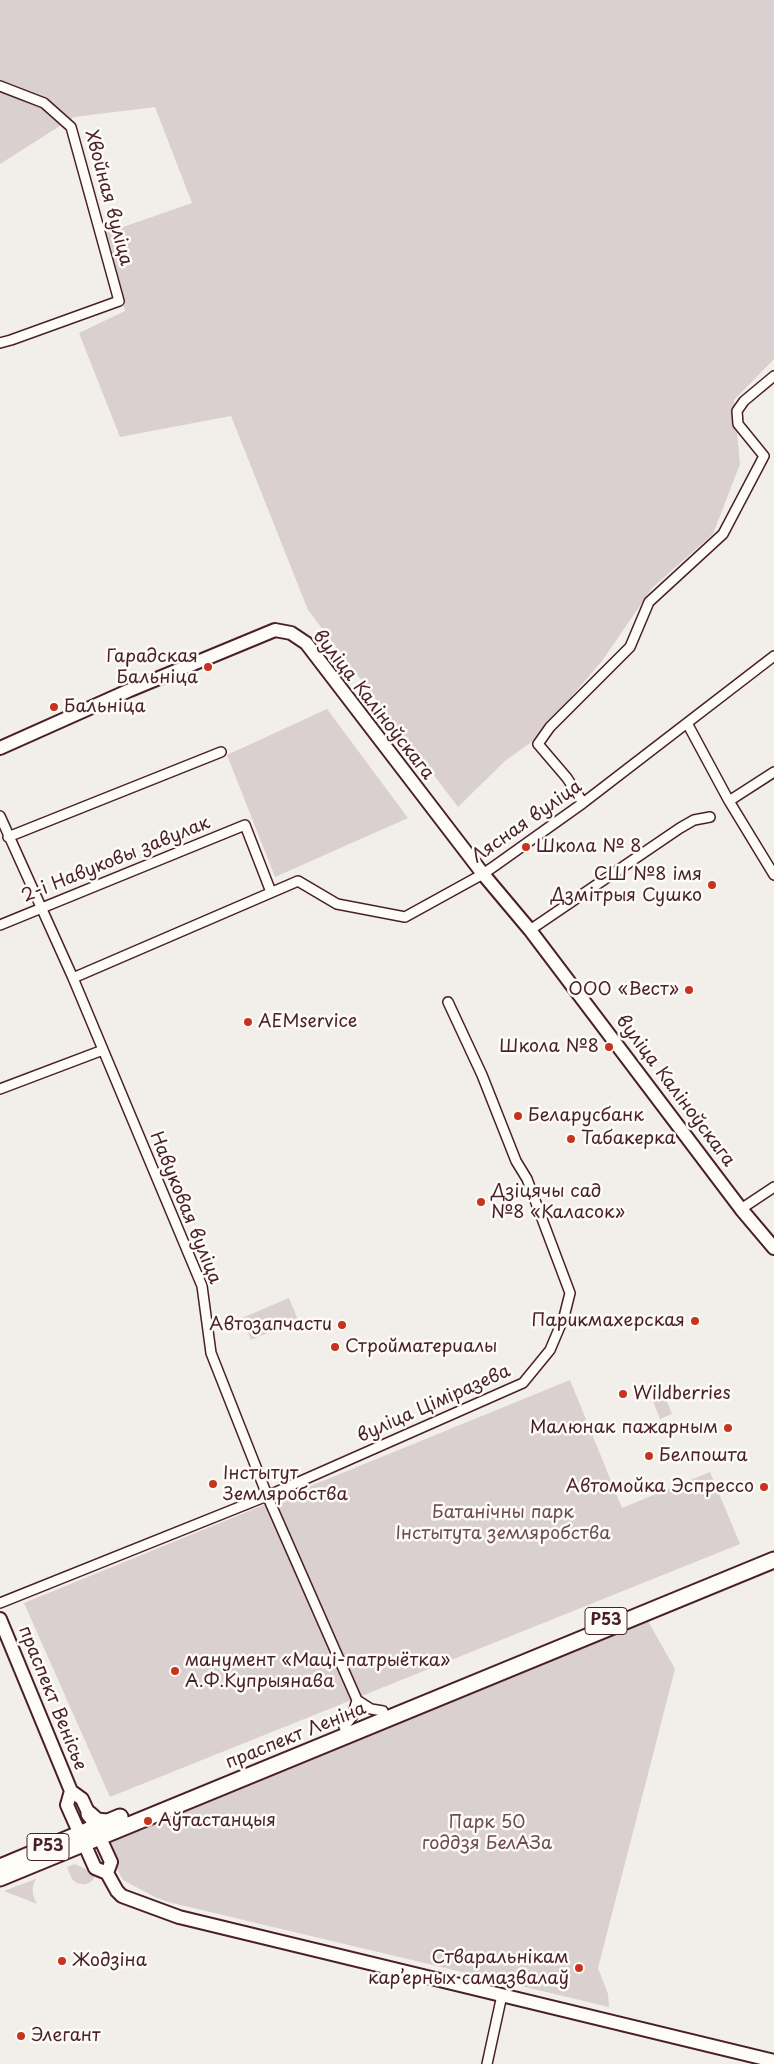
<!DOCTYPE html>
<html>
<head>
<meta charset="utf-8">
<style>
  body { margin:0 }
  canvas { display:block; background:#f2efeb }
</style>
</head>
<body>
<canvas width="774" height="2064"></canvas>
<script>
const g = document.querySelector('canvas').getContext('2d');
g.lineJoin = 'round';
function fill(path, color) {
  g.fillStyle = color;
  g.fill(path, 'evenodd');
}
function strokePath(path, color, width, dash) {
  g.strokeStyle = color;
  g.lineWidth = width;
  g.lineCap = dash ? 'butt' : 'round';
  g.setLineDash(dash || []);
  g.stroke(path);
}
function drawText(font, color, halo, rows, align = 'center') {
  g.font = font + ' "Playpen Sans",sans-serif';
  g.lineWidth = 5;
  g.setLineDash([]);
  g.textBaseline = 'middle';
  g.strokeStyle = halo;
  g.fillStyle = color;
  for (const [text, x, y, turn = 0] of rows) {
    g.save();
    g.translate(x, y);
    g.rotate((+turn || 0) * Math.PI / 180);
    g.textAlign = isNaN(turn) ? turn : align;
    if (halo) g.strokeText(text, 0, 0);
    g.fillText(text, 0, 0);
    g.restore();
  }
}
fill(new Path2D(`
  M 0,0 L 774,0 L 774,359 L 734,400 L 740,464 L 713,534 L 652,588 L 602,661 L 534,740 L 505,761 L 458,807 L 308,610 L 231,416 L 120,437 L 79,333 L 125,311 L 103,234 L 192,203 L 155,107 L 74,117 L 0,164 Z
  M 327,709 L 408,818 L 275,877 L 227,755 Z
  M 289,1298 L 298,1320 L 251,1340 L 242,1318 Z
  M 570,1380 L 622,1508 L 710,1472 L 740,1544 L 110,1797 L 24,1603 Z
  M 661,1386 L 672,1414 L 660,1419 L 649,1391 Z
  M 644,1614 L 675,1669 L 598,1968 L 608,1994 L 609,2007 L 168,1902 L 155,1897 L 123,1880 L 109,1855 L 108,1846 L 112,1838 Z
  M 75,1864 L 96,1874 C 93,1883 86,1886 77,1883 L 72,1879 L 67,1867 Z
  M 36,1879 C 31,1888 32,1895 37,1904 L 4,1891 Z`), '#d9d0cf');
const street = new Path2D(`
  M 0,86 L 44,103 L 71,127 L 119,301 L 11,340 L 0,343
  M 687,723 L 729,801 L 774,875
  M 729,801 L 774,772
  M 583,803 L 567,778 L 538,744 L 550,727 L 630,647 L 649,602 L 723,534 L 764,456 L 738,424 L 737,411 L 744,401 L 774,376
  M 0,816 L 73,978 L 202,1286 L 211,1353 L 269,1500 L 357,1700 L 371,1709 L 383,1711
  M 8,837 L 221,752
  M 0,925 L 245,825 L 271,892
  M 530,930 L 680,828 L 694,820 L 710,817
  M 73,978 L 298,881 L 337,904 L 405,917 L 483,874 L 496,865 L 583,803 L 774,656
  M 0,1089 L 103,1050
  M 741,1209 L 774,1187
  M 0,1603 L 267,1496 L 523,1383 L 550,1350 L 564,1317 L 570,1293 L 527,1179 L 516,1161 L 482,1075 L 448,1002
  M 344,1727 L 352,1717 L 357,1700
  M 487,2064 L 502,1995`);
const secondary = new Path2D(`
  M 0,748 L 130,690 L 275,630 L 291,633 L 306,643 L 483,874 L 530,930 L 741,1209 L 774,1248
  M 0,1619 L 71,1791 L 82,1799 L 111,1862 L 107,1873
  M 71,1791 L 67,1805 L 95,1868 L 107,1873 L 117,1891 L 122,1896 L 179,1917 L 774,2061`);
const primary = new Path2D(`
  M 89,1814 L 97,1821 L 107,1822
  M 0,1867 L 120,1817
  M 0,1878 L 774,1560`);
strokePath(street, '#4a1f2b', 12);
strokePath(secondary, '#4a1f2b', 16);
strokePath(primary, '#4a1f2b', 19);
strokePath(street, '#fdfcf7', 9);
strokePath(secondary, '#fdfcf7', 12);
strokePath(primary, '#fdfcf7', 15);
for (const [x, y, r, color] of [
  [208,667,5,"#c8321e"],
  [54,707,5,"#c8321e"],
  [526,847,5,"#c8321e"],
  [712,885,5,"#c8321e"],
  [689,990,5,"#c8321e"],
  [248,1022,5,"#c8321e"],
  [609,1047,5,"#c8321e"],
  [518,1116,5,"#c8321e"],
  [571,1139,5,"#c8321e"],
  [481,1202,5,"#c8321e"],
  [695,1321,5,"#c8321e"],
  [342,1325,5,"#c8321e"],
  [335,1347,5,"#c8321e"],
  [623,1394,5,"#c8321e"],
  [728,1428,5,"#c8321e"],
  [649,1456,5,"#c8321e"],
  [213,1484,5,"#c8321e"],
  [764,1487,5,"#c8321e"],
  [175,1671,5,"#c8321e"],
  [148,1821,5,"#c8321e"],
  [62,1961,5,"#c8321e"],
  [579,1968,5,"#c8321e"],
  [21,2036,5,"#c8321e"]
]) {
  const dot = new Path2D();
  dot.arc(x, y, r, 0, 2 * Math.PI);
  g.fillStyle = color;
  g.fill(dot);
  strokePath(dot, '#fdfcf7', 2);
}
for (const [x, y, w] of [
  [606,1621,42],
  [48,1847,42]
]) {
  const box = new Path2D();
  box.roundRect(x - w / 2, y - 13.5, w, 27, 4);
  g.fillStyle = '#fdfcf7';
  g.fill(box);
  strokePath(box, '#4a1f2b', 1);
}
drawText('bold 16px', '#4a1f2b', null, [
  ["Р53",606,1621],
  ["Р53",48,1847]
]);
drawText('18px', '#4a1f2b', '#fdfcf7', [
  ["Хвойная вуліца",108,198,75],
  ["вуліца Каліноўскага",373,705,52],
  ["Лясная вуліца",527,822,-35],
  ["2-і Навуковы завулак",116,860,-22],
  ["вуліца Каліноўскага",675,1091,53],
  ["Навуковая вуліца",185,1208,68],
  ["вуліца Ціміразева",434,1404,-24],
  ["праспект Венісье",52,1698,68],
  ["праспект Леніна",296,1736,-22]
]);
drawText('18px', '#4a1f2b', '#fdfcf7', [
  ["Гарадская",198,657,"right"],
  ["Бальніца",198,678,"right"],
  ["Бальніца",64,707],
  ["Школа № 8",536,847],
  ["СШ №8 імя",702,875,"right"],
  ["Дзмітрыя Сушко",702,896,"right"],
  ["ООО «Вест»",679,990,"right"],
  ["AEMservice",258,1022],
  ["Школа №8",599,1047,"right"],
  ["Беларусбанк",528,1116],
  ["Табакерка",581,1139],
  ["Дзіцячы сад",491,1192],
  ["№8 «Каласок»",491,1213],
  ["Парикмахерская",685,1321,"right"],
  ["Автозапчасти",332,1325,"right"],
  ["Стройматериалы",345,1347],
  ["Wildberries",633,1394],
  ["Малюнак пажарным",718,1428,"right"],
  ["Белпошта",659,1456],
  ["Інстытут",223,1474],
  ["Земляробства",223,1495],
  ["Автомойка Эспрессо",754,1487,"right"],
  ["манумент «Маці-патрыётка»",185,1661],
  ["А.Ф.Купрыянава",185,1682],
  ["Аўтастанцыя",158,1821],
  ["Стваральнікам",569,1958,"right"],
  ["карʼерных самазвалаў",569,1979,"right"],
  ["Жодзіна",72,1961],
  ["Элегант",31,2036]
], 'left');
drawText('18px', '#6e4b54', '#fdfcf7', [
  ["Батанічны парк",503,1513],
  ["Інстытута земляробства",503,1534],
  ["Парк 50",487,1823],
  ["годдзя БелАЗа",487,1844]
]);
</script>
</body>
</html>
